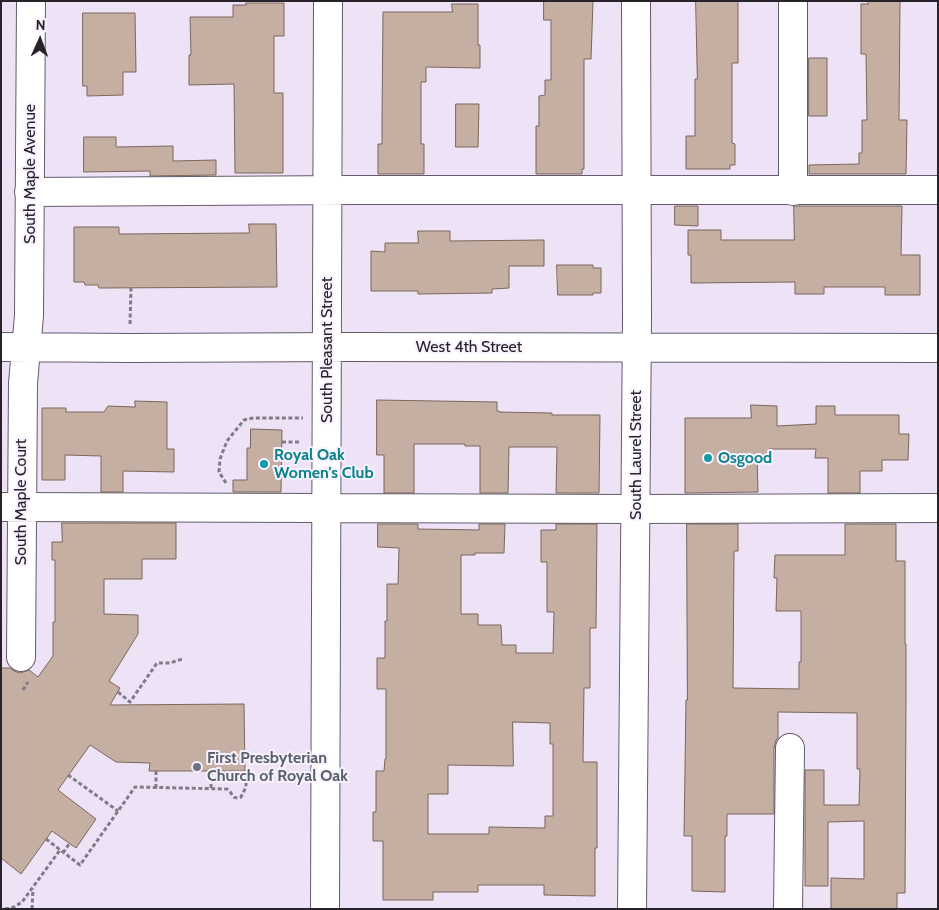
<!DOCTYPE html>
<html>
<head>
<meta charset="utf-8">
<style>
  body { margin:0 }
  #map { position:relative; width:939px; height:910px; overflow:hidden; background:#eee2f7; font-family:Cabin,sans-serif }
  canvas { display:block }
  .frame { position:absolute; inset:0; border:2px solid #28232b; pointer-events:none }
  .north { position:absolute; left:15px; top:15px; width:50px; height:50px; -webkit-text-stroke:4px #f8f1fe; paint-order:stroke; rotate:2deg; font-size:14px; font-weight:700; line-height:20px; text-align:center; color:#28232b }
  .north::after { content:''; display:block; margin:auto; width:18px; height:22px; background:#28232b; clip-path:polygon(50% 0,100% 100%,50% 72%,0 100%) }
</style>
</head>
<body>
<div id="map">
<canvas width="939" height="910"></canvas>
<div class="frame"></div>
<div class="north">N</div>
</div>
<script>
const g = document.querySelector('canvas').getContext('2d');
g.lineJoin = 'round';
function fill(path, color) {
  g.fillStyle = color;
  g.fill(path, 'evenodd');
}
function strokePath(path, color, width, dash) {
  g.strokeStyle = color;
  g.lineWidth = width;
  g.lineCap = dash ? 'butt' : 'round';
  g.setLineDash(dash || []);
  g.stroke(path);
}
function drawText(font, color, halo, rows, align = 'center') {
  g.font = font + ' Cabin,sans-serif';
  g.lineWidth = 4;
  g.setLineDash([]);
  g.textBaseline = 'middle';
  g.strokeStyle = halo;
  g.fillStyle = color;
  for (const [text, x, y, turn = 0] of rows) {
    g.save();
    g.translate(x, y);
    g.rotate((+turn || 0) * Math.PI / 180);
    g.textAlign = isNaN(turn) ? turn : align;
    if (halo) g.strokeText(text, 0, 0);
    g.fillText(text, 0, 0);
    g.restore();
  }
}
const building = new Path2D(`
  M 544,1 L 593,1 L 591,59 L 584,59 L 584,169 L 582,169 L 582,174 L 536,174 L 536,126 L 539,126 L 539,96 L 545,95 L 545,80 L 551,80 L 551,20 L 544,20 Z
  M 696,1 L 738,1 L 738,63 L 732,63 L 732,143 L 735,144 L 735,165 L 730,165 L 730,169 L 686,169 L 686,136 L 695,136 L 695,79 L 697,79 Z
  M 868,1 L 900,1 L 899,120 L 907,120 L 906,174 L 809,174 L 809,165 L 859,164 L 859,153 L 862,153 L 862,120 L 867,120 L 866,54 L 861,54 L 861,4 L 868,4 Z
  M 246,3 L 284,3 L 284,36 L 274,36 L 274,93 L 283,93 L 283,173 L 235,173 L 234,84 L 189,85 L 189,55 L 191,55 L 190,17 L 233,17 L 233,5 L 246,5 Z
  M 452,4 L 478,4 L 478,45 L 480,45 L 480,68 L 426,67 L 426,82 L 421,82 L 421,144 L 424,144 L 424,174 L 378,174 L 378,144 L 382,144 L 382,120 L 383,12 L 452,12 Z
  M 83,13 L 135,13 L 136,72 L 123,72 L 123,95 L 87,96 L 87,86 L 83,86 Z
  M 809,58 L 827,58 L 827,116 L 809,116 Z
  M 456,104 L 479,104 L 478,147 L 456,147 Z
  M 84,137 L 116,137 L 116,147 L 173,146 L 173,161 L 216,160 L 216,175 L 150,176 L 150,171 L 84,172 Z
  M 675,206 L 698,206 L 698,226 L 675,225 Z
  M 794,206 L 902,206 L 901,255 L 920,255 L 920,295 L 885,295 L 885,287 L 824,287 L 824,294 L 795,294 L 795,282 L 691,283 L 691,255 L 688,255 L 688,230 L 721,230 L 721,240 L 794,240 Z
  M 249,224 L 276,224 L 277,287 L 99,288 L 98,285 L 85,285 L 84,282 L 74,282 L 74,227 L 119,227 L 119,234 L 249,233 Z
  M 418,231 L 450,231 L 450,241 L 544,240 L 544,266 L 509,266 L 509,288 L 492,289 L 492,293 L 418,294 L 418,291 L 371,291 L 371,251 L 385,252 L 385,243 L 418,243 Z
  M 557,265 L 593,265 L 593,268 L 601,268 L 601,293 L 593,293 L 593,295 L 558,295 Z
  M 377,400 L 497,402 L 497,411 L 499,411 L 499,412 L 552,413 L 552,415 L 600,415 L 599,493 L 556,493 L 557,447 L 509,447 L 508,493 L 480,493 L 480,446 L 465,446 L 465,444 L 414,444 L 414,493 L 384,493 L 384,455 L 377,455 Z
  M 135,401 L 167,402 L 167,449 L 174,449 L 174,472 L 123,471 L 123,492 L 101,492 L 101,456 L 65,455 L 65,480 L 42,480 L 42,408 L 66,408 L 66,412 L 104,412 L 108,406 L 135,407 Z
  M 751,405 L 777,406 L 777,426 L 816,424 L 816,406 L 835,406 L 835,415 L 899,415 L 899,434 L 909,434 L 908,460 L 882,460 L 882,471 L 860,471 L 860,493 L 828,493 L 828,458 L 815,458 L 816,449 L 769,449 L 769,454 L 757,455 L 758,492 L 685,493 L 685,418 L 751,418 Z
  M 251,429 L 282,430 L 281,492 L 233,492 L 233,480 L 247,480 L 247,448 L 250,448 Z
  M 62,523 L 176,523 L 176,559 L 142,559 L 142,579 L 104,579 L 104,614 L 138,615 L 138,634 L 109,681 L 120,688 L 110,705 L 244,704 L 245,771 L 149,771 L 150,763 L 116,762 L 90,745 L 58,790 L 96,819 L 76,848 L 52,831 L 21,874 L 1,858 L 1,668 L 10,668 L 14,671 L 20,673 L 29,670 L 38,677 L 53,656 L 53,622 L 55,622 L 55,560 L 52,560 L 52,542 L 62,542 Z
  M 378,524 L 418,524 L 418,529 L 479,530 L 479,524 L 505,524 L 504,553 L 475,553 L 475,555 L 461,555 L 461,614 L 478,614 L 478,625 L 501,625 L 502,645 L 516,645 L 516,653 L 553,653 L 554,612 L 547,612 L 547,562 L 541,562 L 541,530 L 556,530 L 556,524 L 597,524 L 596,628 L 590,628 L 590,688 L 584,688 L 583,762 L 597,762 L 597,848 L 595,848 L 595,896 L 544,895 L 544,885 L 478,885 L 478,892 L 433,892 L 433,900 L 383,900 L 383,841 L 373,841 L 373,812 L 376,812 L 376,771 L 384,771 L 385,759 L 386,759 L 386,689 L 377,689 L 377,658 L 385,658 L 385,621 L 387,621 L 387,584 L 398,584 L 399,548 L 378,547 ZM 513,722 L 550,723 L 550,744 L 553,744 L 553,816 L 545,816 L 545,828 L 489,827 L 489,834 L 428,834 L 428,794 L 448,794 L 448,765 L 513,766 Z
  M 687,524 L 738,524 L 738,551 L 734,551 L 733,688 L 799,689 L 799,662 L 801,662 L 801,611 L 776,611 L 777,578 L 774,578 L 775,555 L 845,555 L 845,524 L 896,524 L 896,561 L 905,561 L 905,644 L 906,644 L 906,699 L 905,893 L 897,893 L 897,909 L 831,909 L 831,878 L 864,879 L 864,821 L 828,822 L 828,886 L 805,886 L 805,770 L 824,770 L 824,805 L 859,805 L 860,769 L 857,769 L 857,713 L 778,712 L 778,738 L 776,740 L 774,748 L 774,814 L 727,814 L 727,836 L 725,836 L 725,892 L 692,891 L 692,836 L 684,836 L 686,700 L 687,700 Z`);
fill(building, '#c5afa3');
strokePath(building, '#7a665a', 1);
const minor = new Path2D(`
  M 793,191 L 793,1
  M 29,192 L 350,190 L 938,190
  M 1,347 L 132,348 L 349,347 L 938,348
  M 1,507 L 635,509 L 938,508
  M 21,657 L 23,383 L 29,316 L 31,1
  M 325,909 L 328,1
  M 632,909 L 637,318 L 636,1
  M 788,909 L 790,748`);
strokePath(minor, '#655b6d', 30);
strokePath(new Path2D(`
  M 130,324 L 131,288
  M 282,442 L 301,442
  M 226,483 L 219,472 L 220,459 L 227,441 L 244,420 L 253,418 L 303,418
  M 23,690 L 28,682
  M 118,692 L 130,702 L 157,663 L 170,663 L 182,659
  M 156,771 L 156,788
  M 211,771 L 211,788
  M 68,775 L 118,811
  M 46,839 L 80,865 L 135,787 L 227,789 C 234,794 231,800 241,797 L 246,787 L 246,769
  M 63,853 L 69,844
  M 5,909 L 14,907 L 22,902 L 60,850
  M 32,909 L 33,889`), '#827a87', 3, [4, 2.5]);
strokePath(minor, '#fff', 28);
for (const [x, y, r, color] of [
  [708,458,5,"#0f9aa8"],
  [264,464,5,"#0f9aa8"],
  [197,767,5,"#6b7280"]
]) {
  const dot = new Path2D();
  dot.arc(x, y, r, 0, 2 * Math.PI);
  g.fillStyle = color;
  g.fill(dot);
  strokePath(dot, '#f8f1fe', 2);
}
drawText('16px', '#28232b', '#f8f1fe', [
  ["South Maple Avenue",30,174,-90],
  ["West 4th Street",469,347],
  ["South Pleasant Street",327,350,-90],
  ["South Laurel Street",636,455,-90],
  ["South Maple Court",21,502,-90]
]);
drawText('bold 16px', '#0d838f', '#f8f1fe', [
  ["Royal Oak",274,455],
  ["Women's Club",274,473],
  ["Osgood",718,458]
], 'left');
drawText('bold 16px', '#5b616d', '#f8f1fe', [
  ["First Presbyterian",207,758],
  ["Church of Royal Oak",207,776]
], 'left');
</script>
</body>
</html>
